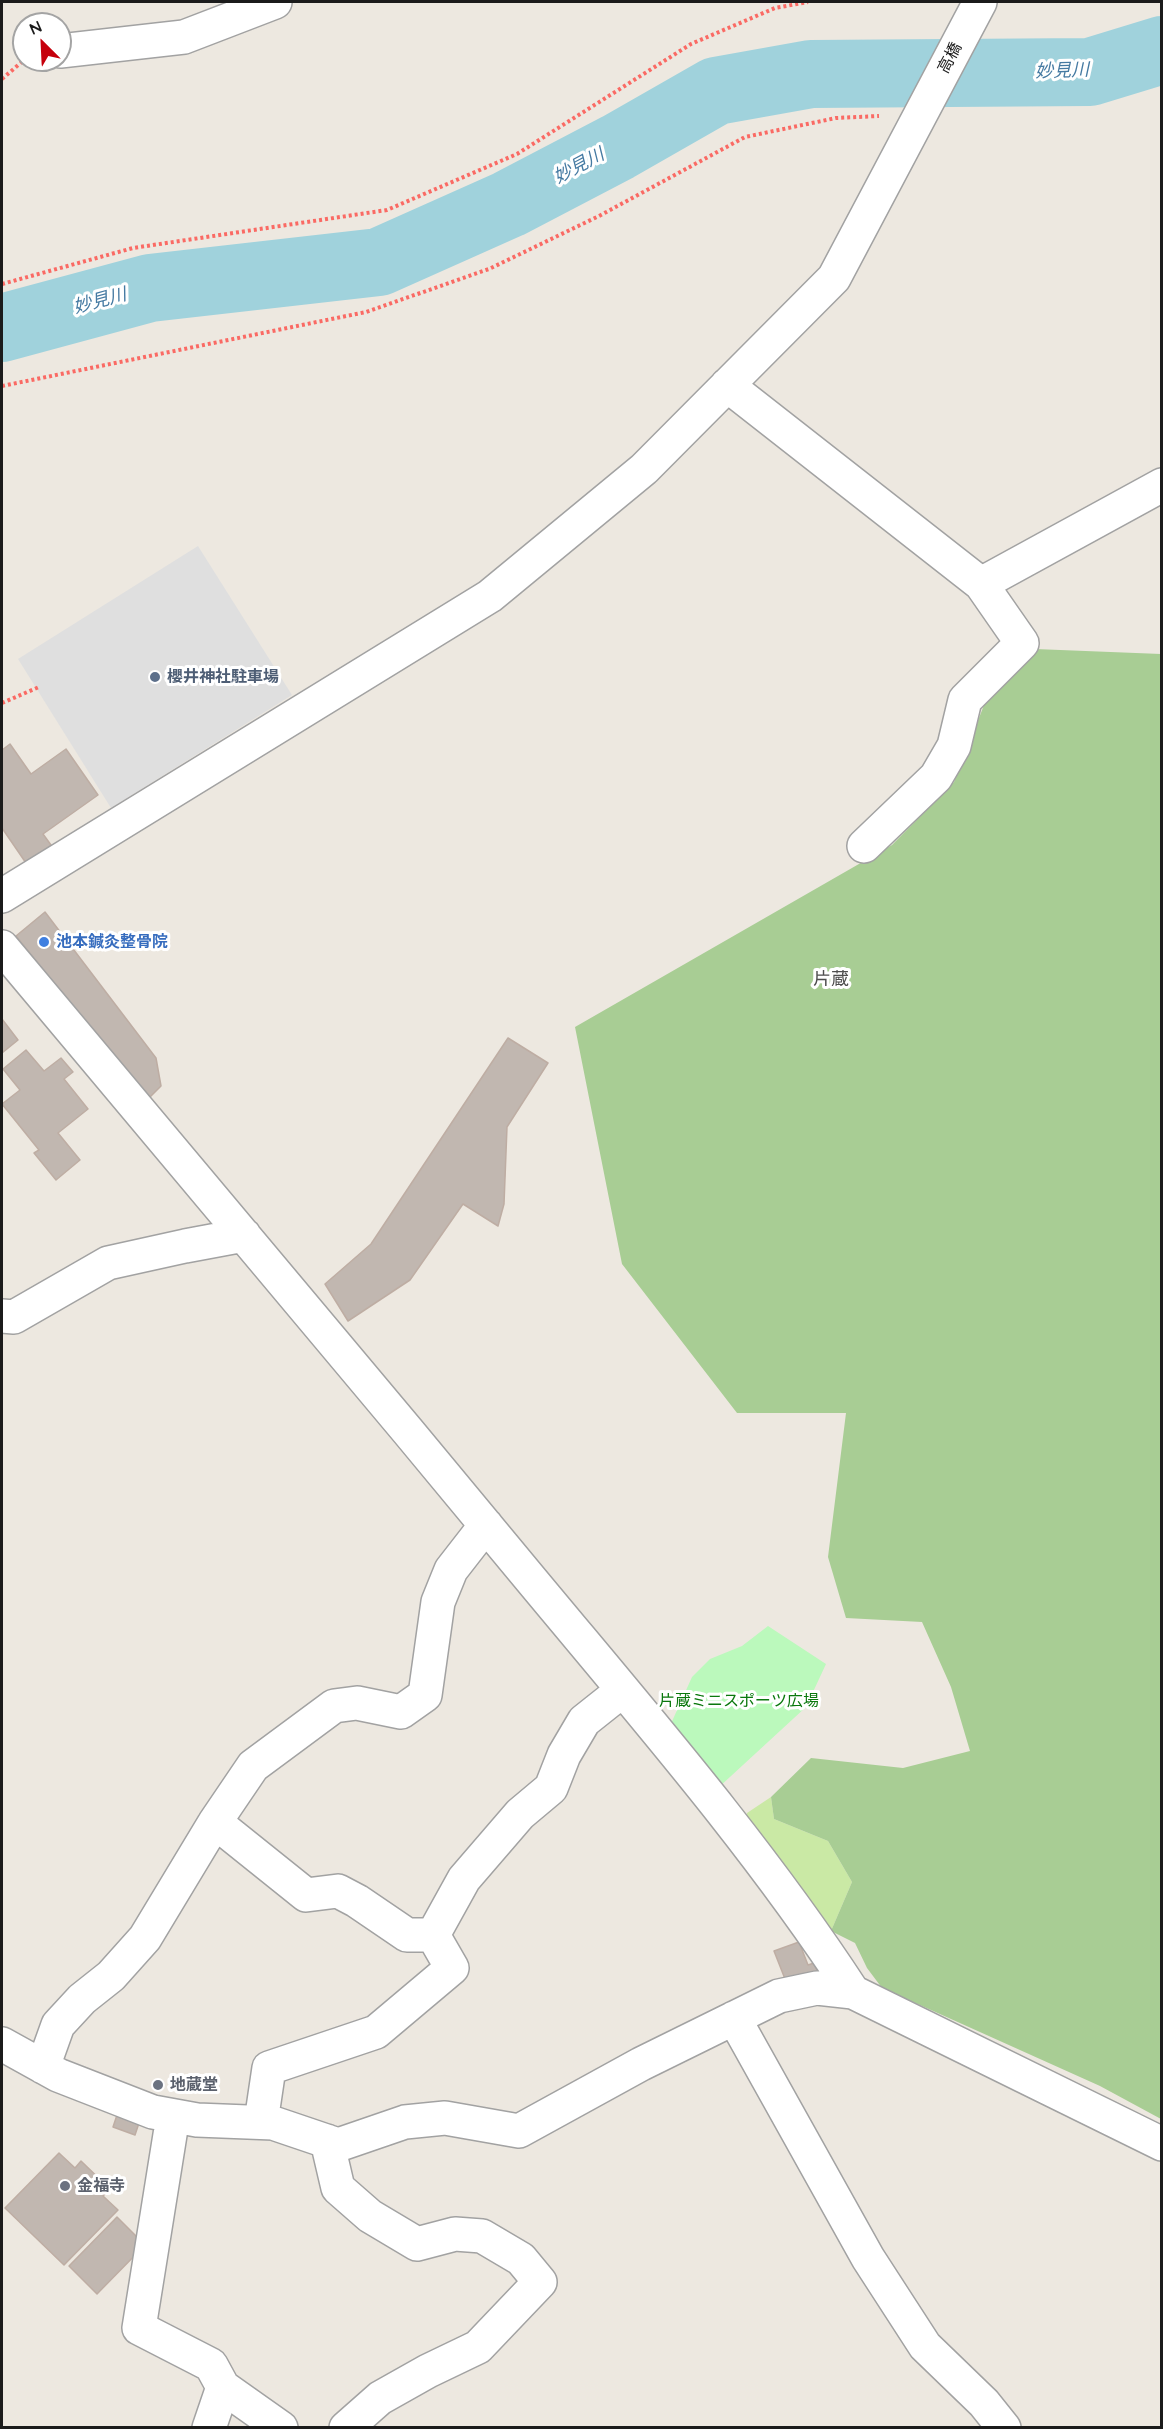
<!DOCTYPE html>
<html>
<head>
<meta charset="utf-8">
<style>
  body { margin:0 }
  #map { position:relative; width:1163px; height:2429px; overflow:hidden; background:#ede8e0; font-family:Quicksand,sans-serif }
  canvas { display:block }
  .frame { position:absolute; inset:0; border:3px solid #1b1b1b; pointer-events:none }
  .north { position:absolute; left:12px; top:12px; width:60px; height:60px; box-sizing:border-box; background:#fff; border:2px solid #a4a4a4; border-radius:50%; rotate:336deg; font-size:16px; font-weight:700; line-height:24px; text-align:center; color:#1b1b1b }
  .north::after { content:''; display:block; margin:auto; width:21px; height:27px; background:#c6000c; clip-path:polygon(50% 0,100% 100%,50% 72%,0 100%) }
</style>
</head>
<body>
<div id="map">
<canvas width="1163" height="2429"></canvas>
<div class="frame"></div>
<div class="north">N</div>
</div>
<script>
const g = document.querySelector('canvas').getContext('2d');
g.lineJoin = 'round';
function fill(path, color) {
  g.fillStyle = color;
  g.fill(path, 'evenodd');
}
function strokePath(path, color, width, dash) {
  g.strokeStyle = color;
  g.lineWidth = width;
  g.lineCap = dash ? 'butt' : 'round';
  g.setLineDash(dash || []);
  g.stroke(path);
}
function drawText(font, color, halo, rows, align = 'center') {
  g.font = font + ' Quicksand,"Noto Sans JP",sans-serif';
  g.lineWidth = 6;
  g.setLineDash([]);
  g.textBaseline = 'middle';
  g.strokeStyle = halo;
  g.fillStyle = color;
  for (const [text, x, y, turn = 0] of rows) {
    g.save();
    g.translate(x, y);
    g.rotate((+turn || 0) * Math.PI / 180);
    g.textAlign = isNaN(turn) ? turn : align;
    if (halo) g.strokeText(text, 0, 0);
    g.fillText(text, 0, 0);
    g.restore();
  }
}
fill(new Path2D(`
  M 771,1797 L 774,1819 L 828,1841 L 852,1882 L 831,1931 L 744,1824 L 747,1813 Z`), '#cae9a5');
fill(new Path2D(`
  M 1035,649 L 1161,654 L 1161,2119 L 1100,2086 L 882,1988 L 867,1968 L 855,1943 L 831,1931 L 852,1882 L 828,1841 L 774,1819 L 771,1797 L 811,1758 L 903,1768 L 970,1751 L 951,1687 L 922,1622 L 846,1618 L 828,1557 L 846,1413 L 737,1413 L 622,1264 L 575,1027 L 892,845 L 954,782 L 986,700 Z`), '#a8cd94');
fill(new Path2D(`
  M 768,1626 L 826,1664 L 806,1707 L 718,1788 L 669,1728 L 692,1677 L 710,1659 L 742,1646 Z`), '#bbf9bc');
fill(new Path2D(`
  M 198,546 L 292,695 L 111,808 L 18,659 Z`), '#dfdfdf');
strokePath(new Path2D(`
  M 2,328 L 150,288 L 379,262 L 509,204 L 618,147 L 716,91 L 811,74 L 1090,72 L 1162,50`), '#a0d2dc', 68);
const building = new Path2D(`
  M 10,744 L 31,774 L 66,749 L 98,795 L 43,834 L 51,845 L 26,863 L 2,828 L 2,750 Z
  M 45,912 L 156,1058 L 161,1086 L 147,1100 L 16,936 Z
  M 2,1019 L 18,1040 L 2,1053 Z
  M 508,1038 L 548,1063 L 507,1127 L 504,1204 L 498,1226 L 463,1204 L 410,1280 L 348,1321 L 325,1284 L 371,1244 Z
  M 26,1050 L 44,1071 L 61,1058 L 73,1072 L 64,1079 L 88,1109 L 58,1133 L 80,1160 L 56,1180 L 34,1153 L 39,1150 L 2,1104 L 20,1090 L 3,1069 Z
  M 799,1942 L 808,1965 L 814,1963 L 818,1972 L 787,1984 L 774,1951 Z
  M 118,2112 L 140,2120 L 135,2135 L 113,2127 Z
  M 59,2153 L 75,2168 L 81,2161 L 110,2189 L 103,2196 L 118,2210 L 64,2265 L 5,2208 Z
  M 117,2217 L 145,2245 L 97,2294 L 69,2266 Z`);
fill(building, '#c1b7b0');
strokePath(building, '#beada3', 1.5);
const minor = new Path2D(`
  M 60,51 L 184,37 L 275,2
  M 727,385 L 981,584 L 1022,643 L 965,700 L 954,746 L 936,777 L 864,846
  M 981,584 L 1162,485
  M 2,896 L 490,596 L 644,469 L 834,278 L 980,2
  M 2,947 C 177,1156 354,1365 528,1576 C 640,1711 757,1845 853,1992
  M 2,1316 L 14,1317 L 108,1263 L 185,1246 L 244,1235
  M 215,1822 L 306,1895 L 338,1891 L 357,1901 L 407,1935 L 433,1935
  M 734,2018 L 868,2258 L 925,2346 L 984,2403 L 1004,2428
  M 2,2044 L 58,2075 L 153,2112 L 197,2120 L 273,2123 L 338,2145 L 405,2122 L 445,2118 L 519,2131 L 641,2064 L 779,1996 L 817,1988 L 853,1992 L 1162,2144
  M 43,2067 L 58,2025 L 82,1999 L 111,1976 L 145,1938 L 215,1822 L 253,1766 L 334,1706 L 357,1703 L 401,1712 L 425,1695 L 438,1602 L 451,1570 L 486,1525
  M 173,2116 L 139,2328 L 211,2365 L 223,2387 L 281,2428
  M 261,2122 L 269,2068 L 376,2032 L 452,1968 L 433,1935 L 464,1879 L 520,1814 L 551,1788 L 564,1755 L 584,1721 L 623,1690
  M 327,2141 L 338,2188 L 370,2216 L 417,2244 L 455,2234 L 482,2236 L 521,2259 L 540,2282 L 478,2347 L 428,2371 L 380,2398 L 346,2428
  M 209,2428 L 223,2387`);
strokePath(minor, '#a2a2a2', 36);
strokePath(new Path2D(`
  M 2,79 L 24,60
  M 2,284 L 133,248 L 387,210 L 517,154 L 691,44 L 775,8 L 808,2
  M 2,386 L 366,312 L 489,269 L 599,216 L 745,137 L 836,118 L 879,116
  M 2,703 L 39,687`), '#fa6a64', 4, [3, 3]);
strokePath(minor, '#fff', 33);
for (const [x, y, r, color] of [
  [155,677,6,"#5c6f8a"],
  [44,942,6,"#3f7fe0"],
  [158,2085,6,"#6b7280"],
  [65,2186,6,"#6b7280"]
]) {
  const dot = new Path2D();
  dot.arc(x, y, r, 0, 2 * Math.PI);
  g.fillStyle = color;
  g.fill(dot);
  strokePath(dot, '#fff', 2);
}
drawText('16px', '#1b1b1b', '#fff', [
  ["高橋",950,58,-62]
]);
drawText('bold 16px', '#4e5e75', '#fff', [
  ["櫻井神社駐車場",167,677]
], 'left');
drawText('bold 16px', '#366cbe', '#fff', [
  ["池本鍼灸整骨院",56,942]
], 'left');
drawText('16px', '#0a780d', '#fff', [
  ["片蔵ミニスポーツ広場",739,1701]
]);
drawText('bold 16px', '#5b616d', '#fff', [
  ["地蔵堂",170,2085],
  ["金福寺",77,2186]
], 'left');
drawText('italic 18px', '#457aa2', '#fff', [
  ["妙見川",1062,71,-2],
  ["妙見川",579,166,-28],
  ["妙見川",100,301,-15]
]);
drawText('18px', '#4e4e4e', '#fff', [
  ["片蔵",831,980]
]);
</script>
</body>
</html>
